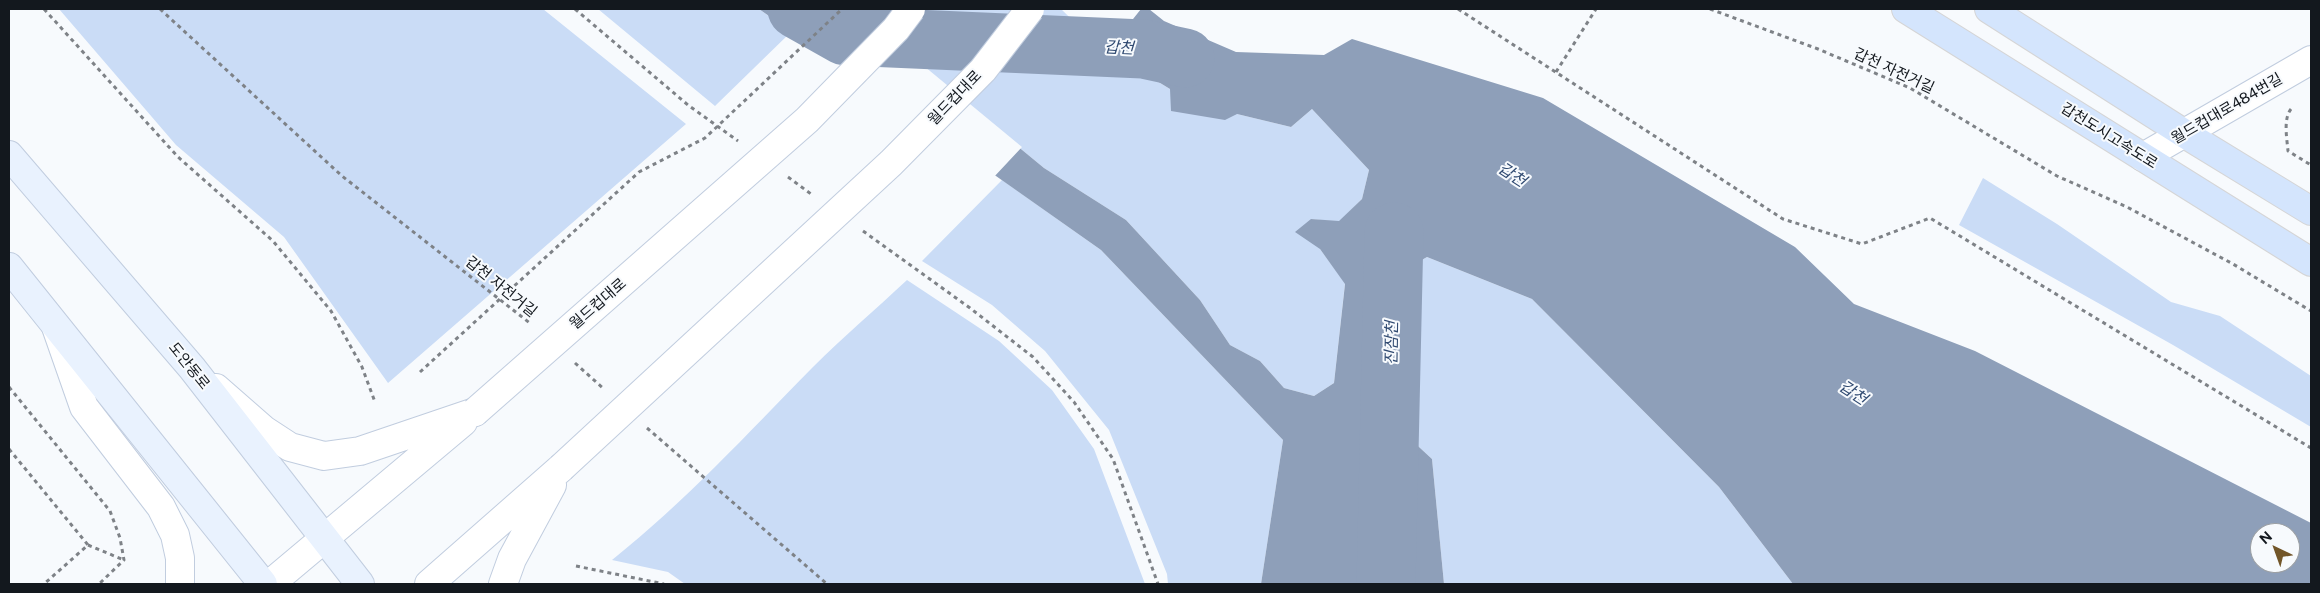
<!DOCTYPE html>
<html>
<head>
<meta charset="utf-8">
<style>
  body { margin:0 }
  #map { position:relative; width:2320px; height:593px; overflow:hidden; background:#f7fafd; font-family:"Public Sans",sans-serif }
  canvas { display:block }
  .frame { position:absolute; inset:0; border:10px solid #13181e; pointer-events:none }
  .north { position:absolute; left:2250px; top:523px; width:50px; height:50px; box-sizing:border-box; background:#f7fafd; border:1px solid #9ca0a4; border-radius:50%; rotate:318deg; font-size:14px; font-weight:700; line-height:20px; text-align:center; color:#13181e }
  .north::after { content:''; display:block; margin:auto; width:18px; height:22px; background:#725629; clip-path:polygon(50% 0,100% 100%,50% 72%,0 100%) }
</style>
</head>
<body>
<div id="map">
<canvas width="2320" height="593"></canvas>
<div class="frame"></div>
<div class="north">N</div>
</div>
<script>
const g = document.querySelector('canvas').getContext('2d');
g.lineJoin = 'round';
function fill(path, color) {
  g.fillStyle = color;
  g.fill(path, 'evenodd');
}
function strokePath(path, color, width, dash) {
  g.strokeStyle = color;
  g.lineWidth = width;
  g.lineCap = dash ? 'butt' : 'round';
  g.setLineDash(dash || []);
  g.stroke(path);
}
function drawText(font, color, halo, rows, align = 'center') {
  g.font = font + ' "Public Sans","Noto Sans KR",sans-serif';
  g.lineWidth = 4;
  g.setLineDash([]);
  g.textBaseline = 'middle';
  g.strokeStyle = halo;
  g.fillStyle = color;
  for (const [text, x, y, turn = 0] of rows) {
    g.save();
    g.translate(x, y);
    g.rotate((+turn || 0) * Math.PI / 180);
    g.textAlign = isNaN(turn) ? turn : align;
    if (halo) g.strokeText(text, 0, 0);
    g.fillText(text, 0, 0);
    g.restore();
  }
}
fill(new Path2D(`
  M 59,9 L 543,9 L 686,124 L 388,383 L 284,237 L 176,145 Z
  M 598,9 L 759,9 L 791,32 L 715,106 Z
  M 851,9 L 1064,9 L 1147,75 L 1170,89 L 1237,114 L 1291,127 L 1312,109 L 1369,170 L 1362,199 L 1339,222 L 1311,219 L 1320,249 L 1345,283 L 1334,383 L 1314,396 L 1284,388 L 1260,361 L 1230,345 L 1200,300 L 1126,220 L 1044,168 Z
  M 1983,178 L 2057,224 L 2171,302 L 2220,316 L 2311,376 L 2311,427 L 2173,345 L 1959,225 Z
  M 1002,180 L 1101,250 L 1283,440 L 1261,584 L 1168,584 L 1167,574 L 1109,430 L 1045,351 L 992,305 L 922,261 Z
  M 1427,257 L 1532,299 L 1719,487 L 1793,584 L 1444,584 L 1432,459 L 1367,399 L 1406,269 Z
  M 907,280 L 999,341 L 1052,390 L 1094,449 L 1145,584 L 685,584 L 668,572 L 612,560 C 686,501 746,435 812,368 C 843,337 876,309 907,280 Z`), '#cadcf6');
fill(new Path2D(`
  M 759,9 L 851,9 L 1044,168 L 1126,220 L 1200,300 L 1230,345 L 1260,361 L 1284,388 L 1314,396 L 1334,383 L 1345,284 L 1320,249 L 1295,232 L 1311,219 L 1339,221 L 1362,199 L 1369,170 L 1312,109 L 1291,127 L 1237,114 L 1225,120 L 1171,111 L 1170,89 L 1147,75 L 1119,62 L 1064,9 L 1149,9 L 1164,21 L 1236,52 L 1324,55 L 1352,39 L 1543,98 L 1795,247 L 1854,304 L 1975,351 L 2311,523 L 2311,584 L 1793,584 L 1719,487 L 1532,299 L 1427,257 L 1406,269 L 1367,399 L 1432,459 L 1444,584 L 1261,584 L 1283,440 L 1101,250 ZM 2260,533 L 2290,533 L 2290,563 L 2260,563 Z`), '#8e9fb9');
fill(new Path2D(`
  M 826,9 L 855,9 L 1022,147 L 993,178 L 798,40 Z
  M 1061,9 L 1141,9 L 1106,53 Z`), '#f7fafd');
strokePath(new Path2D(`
  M 797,9 L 845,36 L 1143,49 L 1185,58
  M 1386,584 L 1394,232`), '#8e9fb9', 59);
const tertiary = new Path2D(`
  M 2143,157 L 2311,60
  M 56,327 L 84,407 L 161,507 L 175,535 L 180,558 L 180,584
  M 216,388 L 264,430 L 290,447 L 324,456 L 360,451 L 475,412
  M 270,584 L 463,422
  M 429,584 L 561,468
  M 503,584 L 512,559 L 552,485`);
const secondary = new Path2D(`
  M 9,155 L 192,368 L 360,584
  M 9,267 L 263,584`);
const primary = new Path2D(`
  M 1906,9 L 2311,262
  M 1989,9 L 2185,134 L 2311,211`);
strokePath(tertiary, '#c1cddf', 30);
strokePath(secondary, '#c1cddf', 30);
strokePath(primary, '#d5d5d6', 30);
strokePath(new Path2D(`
  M 44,9 L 178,157 L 273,241 L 331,311 L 362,367 L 375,402
  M 160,9 L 342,176 L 531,324
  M 575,9 L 688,105 L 738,141
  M 1458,9 L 1783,219 L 1862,244 L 1930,218 L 2311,448
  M 1710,9 L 1818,49 L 1910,88 L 2057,176 L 2127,207 L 2233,264 L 2311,311
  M 1556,72 L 1596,9
  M 2291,109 C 2283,119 2287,139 2288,151 L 2311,165
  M 788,177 L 811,194
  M 863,231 L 970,308 L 1033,357 L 1074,402 L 1113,459 L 1158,584
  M 575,363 L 604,389
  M 9,387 L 110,511 L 120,538 L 124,560 L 99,584
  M 647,428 L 827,584
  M 9,449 L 88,545 L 44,584
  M 88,545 L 124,560
  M 576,566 L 664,584`), '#7e8287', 3, [4, 4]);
strokePath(tertiary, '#fff', 28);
strokePath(secondary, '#e9f2fe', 28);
strokePath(primary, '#d4e5fd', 28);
const tertiaryBridge = new Path2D(`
  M 475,412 L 807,120 L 896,29 L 911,9
  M 561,468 L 891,163 L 983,70 L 1030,9`);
strokePath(tertiaryBridge, '#c1cddf', 30, []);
strokePath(new Path2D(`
  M 420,372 L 639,172 L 705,138 L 842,9`), '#7e8287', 3, [4, 4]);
strokePath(tertiaryBridge, '#fff', 28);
drawText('15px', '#13181e', '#f7fafd', [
  ["갑천 자전거길",1894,71,25],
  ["월드컵대로",955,98,-46],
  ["월드컵대로484번길",2227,109,-30],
  ["갑천도시고속도로",2109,136,32],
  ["갑천 자전거길",501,287,39],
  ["월드컵대로",598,304,-41],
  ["도안동로",189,366,51]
]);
drawText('italic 16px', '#304a71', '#f7fafd', [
  ["갑천",1119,48,3],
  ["갑천",1512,175,33],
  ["진잠천",1392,343,-89],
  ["갑천",1853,393,33]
]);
</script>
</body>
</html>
